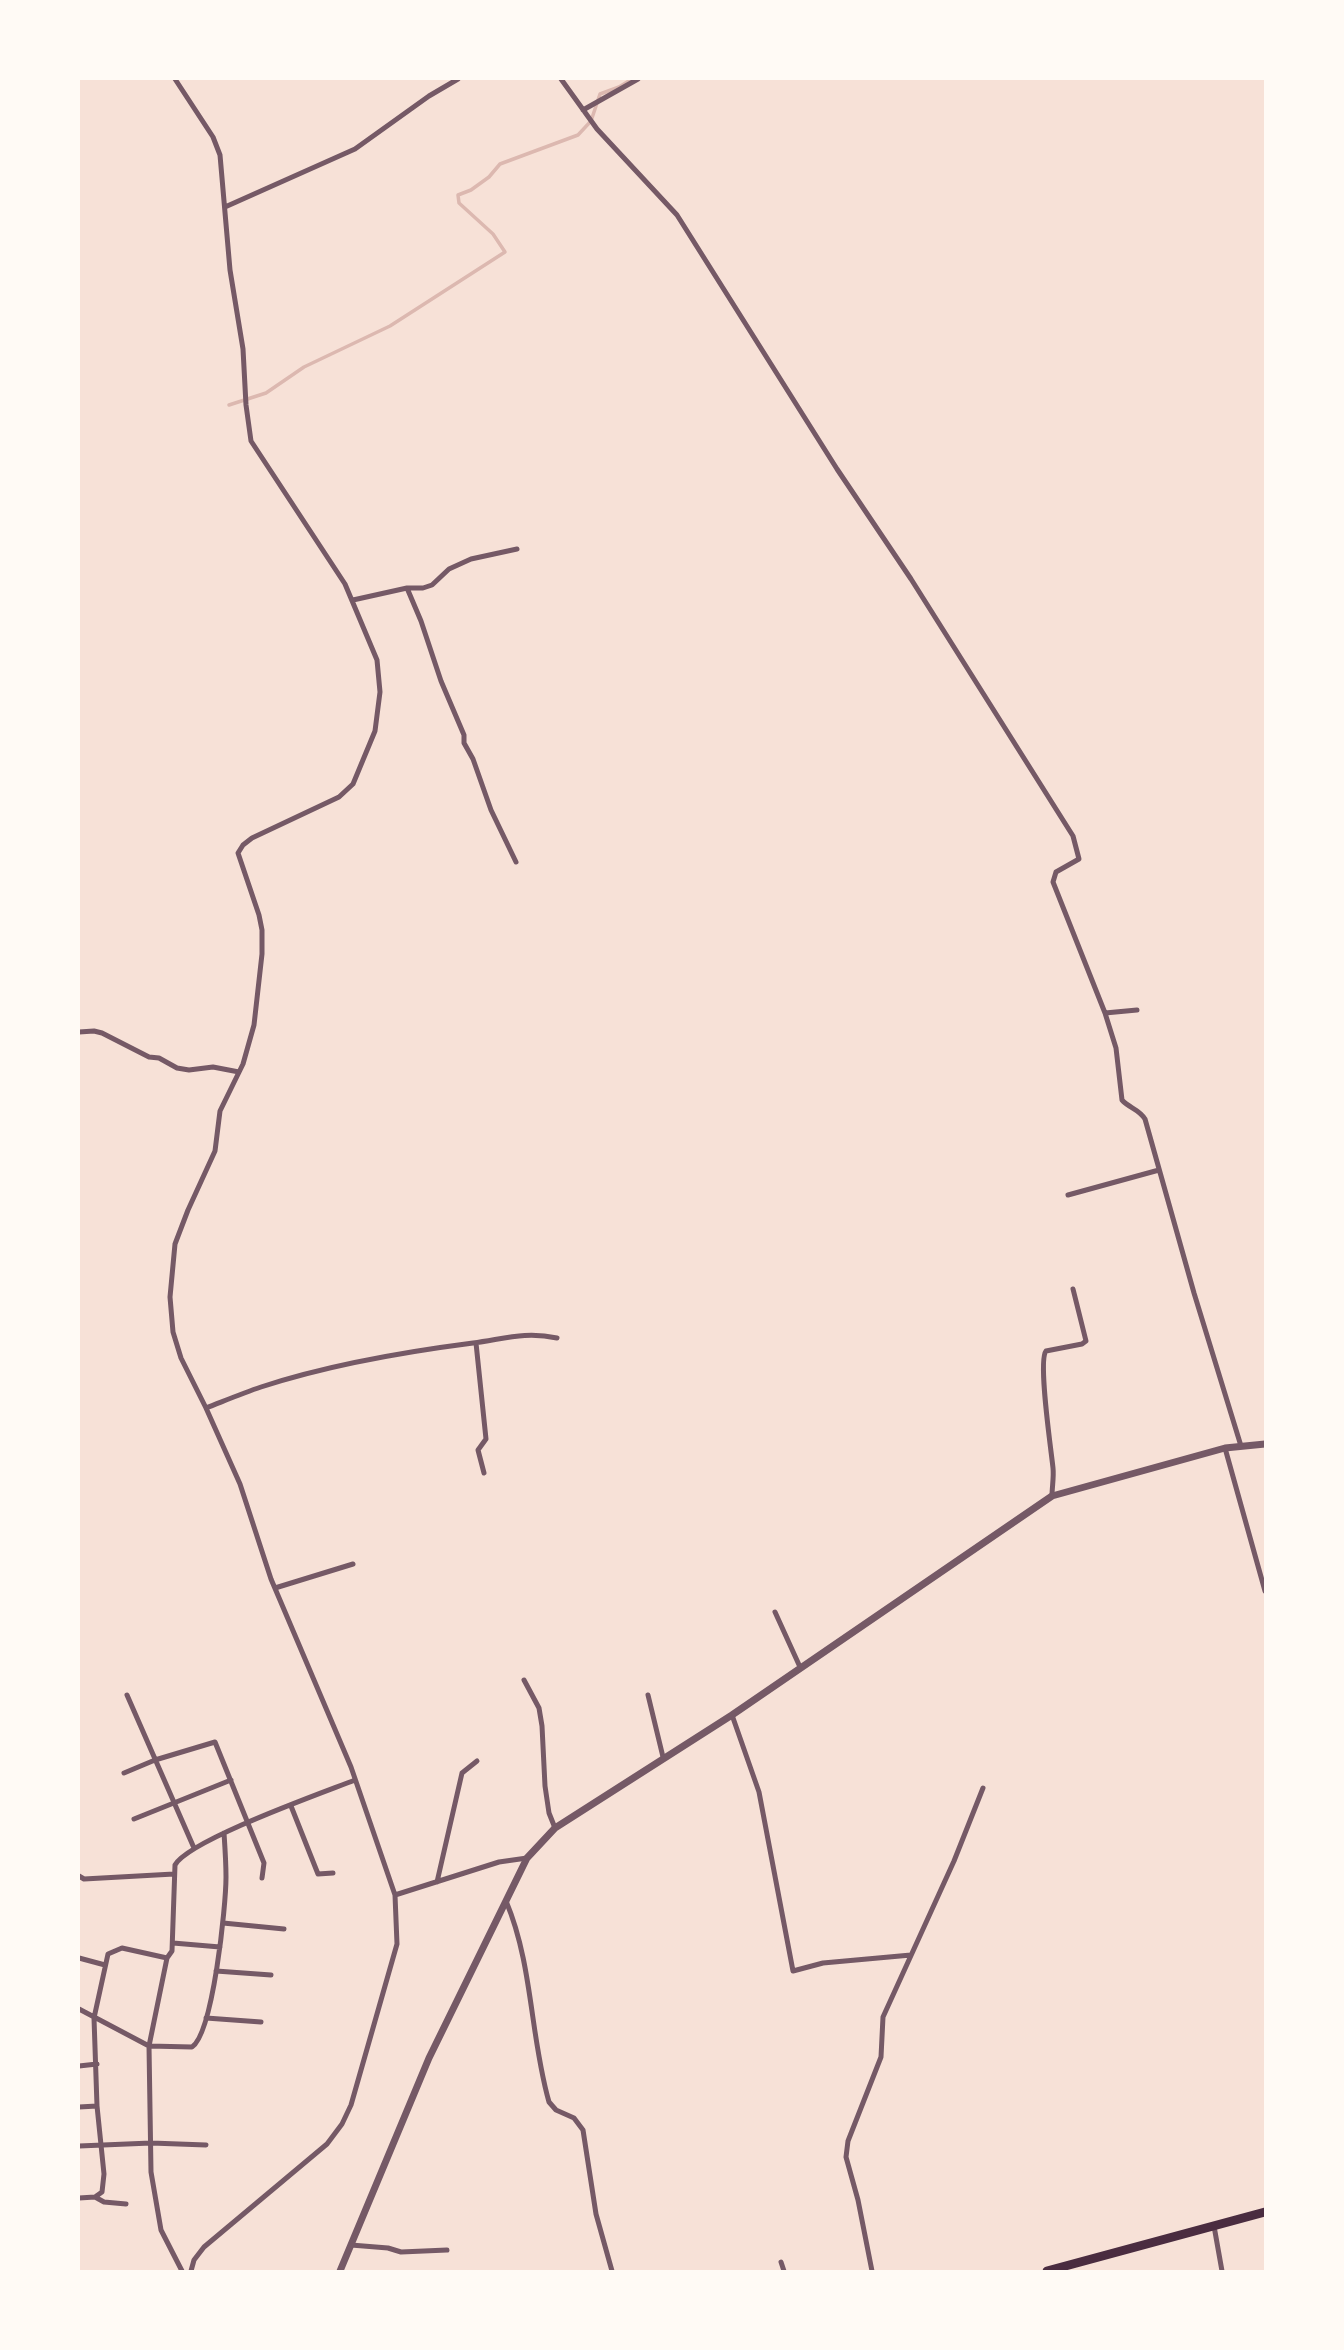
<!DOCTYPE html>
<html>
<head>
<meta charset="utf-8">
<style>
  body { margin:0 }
  #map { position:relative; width:1344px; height:2350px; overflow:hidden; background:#f7e1d7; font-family:Cabin,sans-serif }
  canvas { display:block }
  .frame { position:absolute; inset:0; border:80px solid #fffaf5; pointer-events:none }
</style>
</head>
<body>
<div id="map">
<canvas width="1344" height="2350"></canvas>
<div class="frame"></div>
</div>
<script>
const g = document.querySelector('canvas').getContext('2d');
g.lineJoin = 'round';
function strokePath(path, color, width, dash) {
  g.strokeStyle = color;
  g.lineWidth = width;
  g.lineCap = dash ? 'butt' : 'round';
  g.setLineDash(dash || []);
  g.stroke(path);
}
strokePath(new Path2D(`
  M 229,405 L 266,393 L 304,367 L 390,326 L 505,252 L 493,234 L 459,203 L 458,195 L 471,190 L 489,177 L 500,164 L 578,135 L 591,121 L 600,94 L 619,87 L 632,79`), '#dcb8b0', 3.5);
strokePath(new Path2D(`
  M 175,79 L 213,137 L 220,155 L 230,270 L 243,349 L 246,405 L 251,441 L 345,584 L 377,660 L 380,692 L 375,731 L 353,784 L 339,797 L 252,838 L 243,845 L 238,853 L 259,915 L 262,930 L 262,954 L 254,1025 L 243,1064 L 220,1111 L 215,1151 L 188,1210 L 175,1244 L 170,1297 L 173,1332 L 181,1358 L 206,1408 L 240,1484 L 271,1579 L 351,1767 L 395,1895 L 397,1944 L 351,2105 L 342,2124 L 327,2144 L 204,2247 L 194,2260 L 191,2271
  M 561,79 L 597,129 L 677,215 L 837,469 L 911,579 L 1073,836 L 1079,859 L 1056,872 L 1053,882 L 1105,1013 L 1116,1048 L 1122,1100 C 1129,1108 1139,1109 1145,1119 L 1194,1293 L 1241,1446
  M 583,110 L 638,79
  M 225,207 L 355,149 L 429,96 L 458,79
  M 407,588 L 421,621 L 441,681 L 464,735 L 464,743 L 473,759 L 491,810 L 516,862
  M 353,600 L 407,588 L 423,588 L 432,585 L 449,569 L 471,559 L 517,549
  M 1105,1013 L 1137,1010
  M 79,1032 L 94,1031 L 102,1033 L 149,1057 L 159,1058 L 177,1068 L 189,1070 L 213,1067 L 239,1072
  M 1068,1195 L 1159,1170
  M 476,1343 L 486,1439 L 478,1450 L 484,1473
  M 206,1408 C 224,1401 243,1393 261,1387 C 328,1365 403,1352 473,1343 C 504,1339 525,1331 557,1338
  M 1225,1448 L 1265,1591
  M 1052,1496 C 1052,1487 1054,1477 1053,1468 C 1051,1449 1038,1361 1046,1351 L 1082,1344 L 1086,1341 L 1073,1289
  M 275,1588 L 353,1564
  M 775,1612 L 800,1667
  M 524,1680 L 539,1708 L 542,1726 L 545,1786 L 549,1813 L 555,1828
  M 127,1695 L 194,1848
  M 648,1695 L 663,1757
  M 732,1715 L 759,1792 L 793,1971 L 823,1963 L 911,1955
  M 124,1773 L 155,1760 L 215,1742 L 264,1863 L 262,1878
  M 291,1806 L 318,1874 L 333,1873
  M 134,1819 L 231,1780
  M 79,1876 L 84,1879 L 174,1874
  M 437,1882 L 462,1773 L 477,1761
  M 395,1895 L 499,1862 L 527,1858
  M 506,1901 C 533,1965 530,2036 549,2102 L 556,2110 L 574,2118 L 583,2130 L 596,2214 L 612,2271
  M 223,1923 L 284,1929
  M 173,1943 L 220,1947
  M 79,1958 L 105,1965
  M 216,1971 L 271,1975
  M 79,2009 L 149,2046 L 192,2047 C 213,2033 226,1906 226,1877 C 226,1862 225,1848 224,1833
  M 206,2018 L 261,2022
  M 79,2066 L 97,2064
  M 79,2107 L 97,2106
  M 79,2146 L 151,2143 L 206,2145
  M 95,2197 L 104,2202 L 126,2204
  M 79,2198 L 95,2197 L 102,2192 L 104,2174 L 97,2106 L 94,2018 L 108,1954 L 122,1948 L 167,1958
  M 1214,2226 L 1222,2271
  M 351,2245 L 388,2248 L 401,2252 L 447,2250
  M 781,2262 L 784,2271
  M 182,2271 L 161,2230 L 151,2172 L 149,2046 L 167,1958 L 172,1951 L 175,1865 C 189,1840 322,1793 355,1780
  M 872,2271 L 858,2200 L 846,2157 L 848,2141 L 881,2057 L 883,2017 L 954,1861 L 983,1788`), '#755966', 5);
strokePath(new Path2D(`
  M 340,2271 L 429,2058 L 527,1858 L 555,1828 L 732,1715 L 1052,1496 L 1225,1448 L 1265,1444`), '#755966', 7);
strokePath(new Path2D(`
  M 1047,2271 L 1265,2212`), '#4a2c40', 9);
</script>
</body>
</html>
